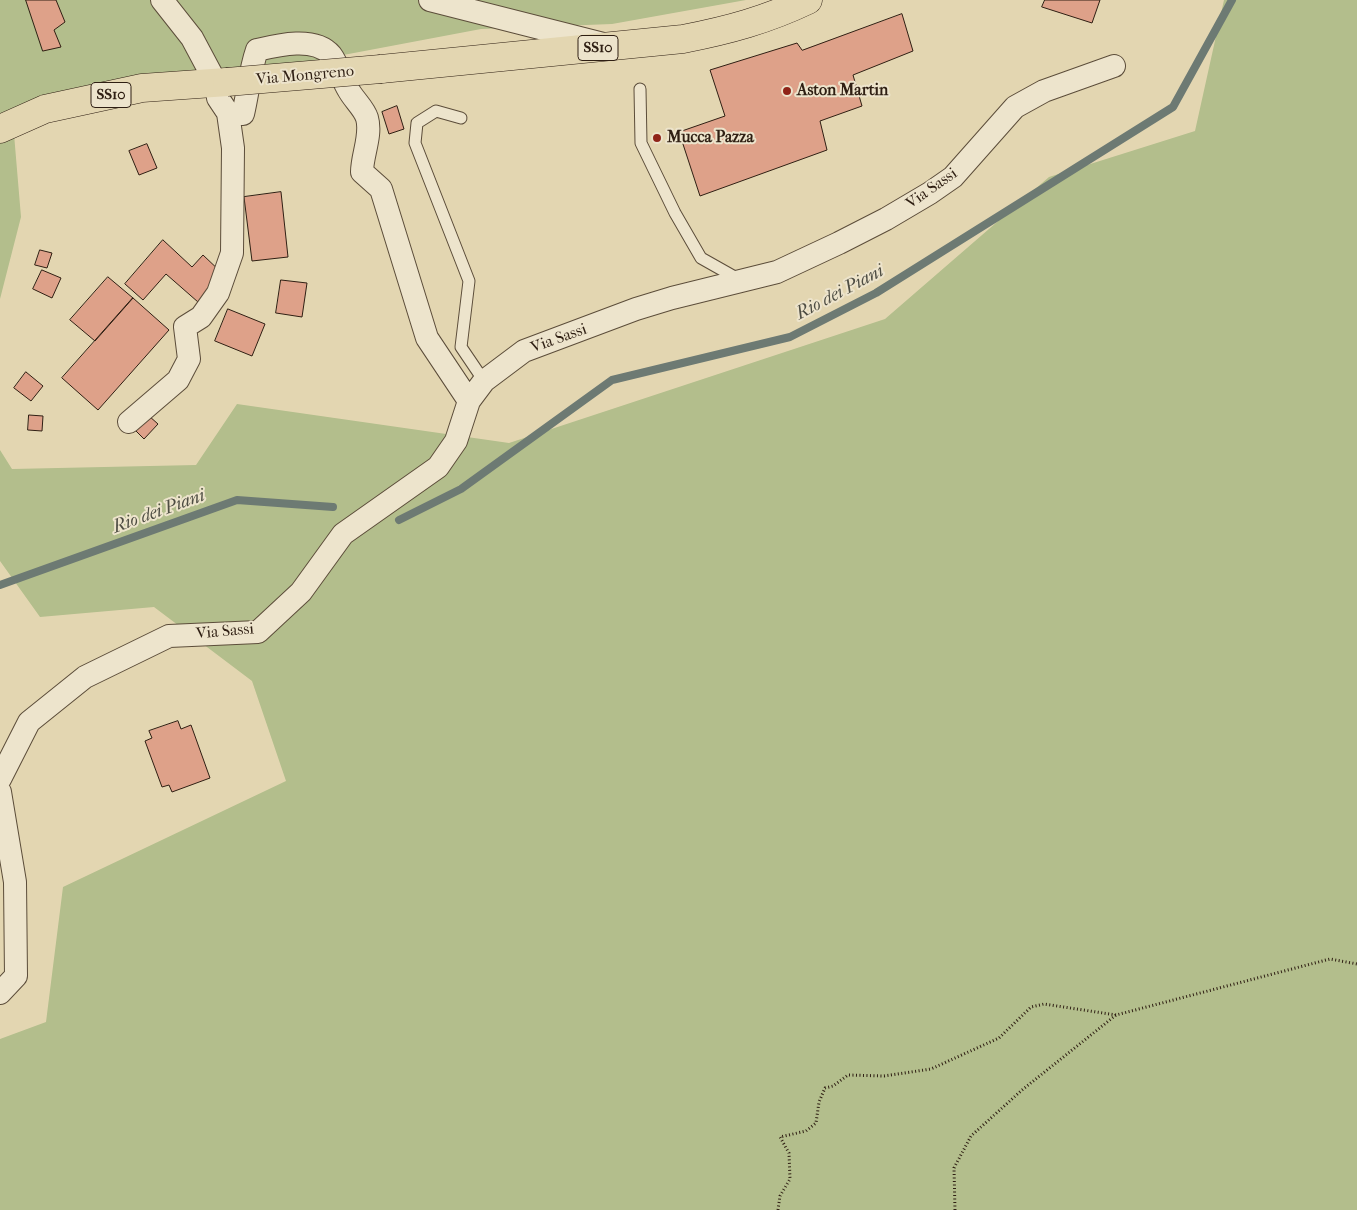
<!DOCTYPE html>
<html>
<head>
<meta charset="utf-8">
<style>
  body { margin:0 }
  canvas { display:block; background:#e3d6b1 }
</style>
</head>
<body>
<canvas width="1357" height="1210"></canvas>
<script>
const g = document.querySelector('canvas').getContext('2d');
g.lineJoin = 'round';
function fill(path, color) {
  g.fillStyle = color;
  g.fill(path, 'evenodd');
}
function strokePath(path, color, width, dash) {
  g.strokeStyle = color;
  g.lineWidth = width;
  g.lineCap = dash ? 'butt' : 'round';
  g.setLineDash(dash || []);
  g.stroke(path);
}
function drawText(font, color, halo, rows, align = 'center') {
  g.font = font + ' "IM FELL French Canon",serif';
  g.lineWidth = 4;
  g.setLineDash([]);
  g.textBaseline = 'middle';
  g.strokeStyle = halo;
  g.fillStyle = color;
  for (const [text, x, y, turn = 0] of rows) {
    g.save();
    g.translate(x, y);
    g.rotate((+turn || 0) * Math.PI / 180);
    g.textAlign = isNaN(turn) ? turn : align;
    if (halo) g.strokeText(text, 0, 0);
    g.fillText(text, 0, 0);
    g.restore();
  }
}
fill(new Path2D(`
  M 0,0 L 746,0 L 612,24 L 481,29 L 285,66 L 45,117 L 14,134 L 21,217 L 0,299 Z
  M 1224,0 L 1357,0 L 1357,1210 L 0,1210 L 0,1039 L 46,1022 L 63,887 L 286,781 L 252,681 L 154,607 L 40,617 L 0,561 L 0,450 L 12,469 L 196,465 L 237,404 L 509,443 L 885,319 L 1049,177 L 1195,131 Z`), '#b3be8c');
strokePath(new Path2D(`
  M 399,520 L 461,489 L 612,380 L 790,337 L 876,293 L 1173,107 L 1232,0
  M 0,585 L 237,500 L 333,507`), '#6d7a73', 8);
const building = new Path2D(`
  M 26,0 L 56,0 L 65,22 L 54,30 L 61,47 L 43,51 Z
  M 1045,0 L 1100,0 L 1092,23 L 1042,7 Z
  M 902,14 L 913,51 L 853,75 L 862,106 L 820,121 L 827,150 L 700,196 L 679,132 L 725,116 L 710,70 L 797,43 L 802,50 Z
  M 397,106 L 404,129 L 389,134 L 382,112 Z
  M 147,144 L 157,168 L 139,175 L 129,151 Z
  M 281,192 L 288,257 L 252,261 L 244,197 Z
  M 163,240 L 192,267 L 203,255 L 223,274 L 198,302 L 166,274 L 143,300 L 125,284 Z
  M 40,250 L 52,253 L 47,268 L 35,265 Z
  M 42,270 L 61,278 L 52,298 L 33,289 Z
  M 108,277 L 133,298 L 95,341 L 70,320 Z
  M 281,280 L 307,283 L 302,317 L 276,313 Z
  M 133,298 L 169,330 L 98,410 L 62,378 Z
  M 228,309 L 265,324 L 252,356 L 215,341 Z
  M 26,372 L 43,386 L 31,401 L 14,388 Z
  M 29,415 L 43,416 L 42,431 L 28,430 Z
  M 149,416 L 158,424 L 144,439 L 135,430 Z
  M 178,721 L 181,729 L 191,725 L 210,778 L 172,792 L 169,785 L 162,787 L 145,741 L 152,738 L 149,731 Z`);
fill(building, '#dea189');
strokePath(building, '#2f1f13', 1);
const service = new Path2D(`
  M 640,89 L 641,143 L 675,213 L 701,258 L 740,280
  M 461,118 L 436,111 L 417,123 L 415,143 L 469,281 L 461,347 L 484,381`);
const minor = new Path2D(`
  M 430,0 L 603,44
  M 228,113 L 243,114 C 248,93 250,70 257,50 C 278,45 315,36 331,55 C 338,64 342,79 348,89 C 353,99 364,108 367,118 C 372,135 362,155 362,172 L 381,189 L 427,338 L 469,401
  M 129,422 L 178,380 L 189,359 L 185,327 L 201,317 L 218,293 L 232,253 L 233,148 L 228,113 L 218,98 L 216,83 L 192,38 L 162,0
  M 0,779 L 29,722 L 85,677 L 169,636 L 258,632 L 301,592 L 343,534 L 438,467 L 456,441 L 469,401 L 484,381 L 524,351 L 636,309 L 672,298 L 777,272 L 839,243 L 886,219 L 930,193 L 953,177 L 1015,107 L 1044,91 L 1114,66
  M 0,792 L 15,882 L 16,976 L 0,993`);
const primary = new Path2D(`
  M 381,69 L 683,39 C 729,30 766,20 808,0
  M 0,129 L 45,109 L 142,88 L 227,82`);
strokePath(service, '#5c4d3a', 13);
strokePath(minor, '#5c4d3a', 24);
strokePath(primary, '#2f1f13', 29);
strokePath(new Path2D(`
  M 778,1210 L 780,1196 L 790,1179 L 789,1153 L 780,1137 L 806,1131 L 816,1123 L 819,1102 L 825,1088 L 833,1086 L 848,1075 L 884,1076 L 931,1069 L 999,1038 L 1031,1007 L 1044,1004 L 1116,1015 L 1330,959 L 1357,964
  M 955,1210 L 954,1168 L 971,1136 L 1022,1090 L 1116,1015`), '#2f1f13', 3, [1, 2.5]);
strokePath(service, '#ede4cc', 11);
strokePath(minor, '#ede4cc', 22);
strokePath(primary, '#e3d6b1', 28);
const primaryBridge = new Path2D(`
  M 227,82 L 381,69`);
strokePath(primaryBridge, '#2f1f13', 29, []);
strokePath(primaryBridge, '#e3d6b1', 28);
for (const [x, y, r, color] of [
  [787,91,5,"#8f2418"],
  [657,138,5,"#8f2418"]
]) {
  const dot = new Path2D();
  dot.arc(x, y, r, 0, 2 * Math.PI);
  g.fillStyle = color;
  g.fill(dot);
  strokePath(dot, '#ede4cc', 2);
}
for (const [x, y, w] of [
  [598,48,40],
  [111,95,40]
]) {
  const box = new Path2D();
  box.roundRect(x - w / 2, y - 12.5, w, 25, 4);
  g.fillStyle = '#ede4cc';
  g.fill(box);
  strokePath(box, '#2f1f13', 1);
}
drawText('bold 15px', '#2f1f13', null, [
  ["SS10",598,48],
  ["SS10",111,95]
]);
drawText('16px', '#2f1f13', '#ede4cc', [
  ["Via Mongreno",305,76,-5],
  ["Via Sassi",932,189,-35],
  ["Via Sassi",559,339,-20],
  ["Via Sassi",225,632,-5]
]);
drawText('bold 16px', '#2f1f13', '#ede4cc', [
  ["Aston Martin",797,91],
  ["Mucca Pazza",667,138]
], 'left');
drawText('italic 18px', '#4e4d43', '#ede4cc', [
  ["Rio dei Piani",840,293,-28],
  ["Rio dei Piani",159,512,-20]
]);
</script>
</body>
</html>
